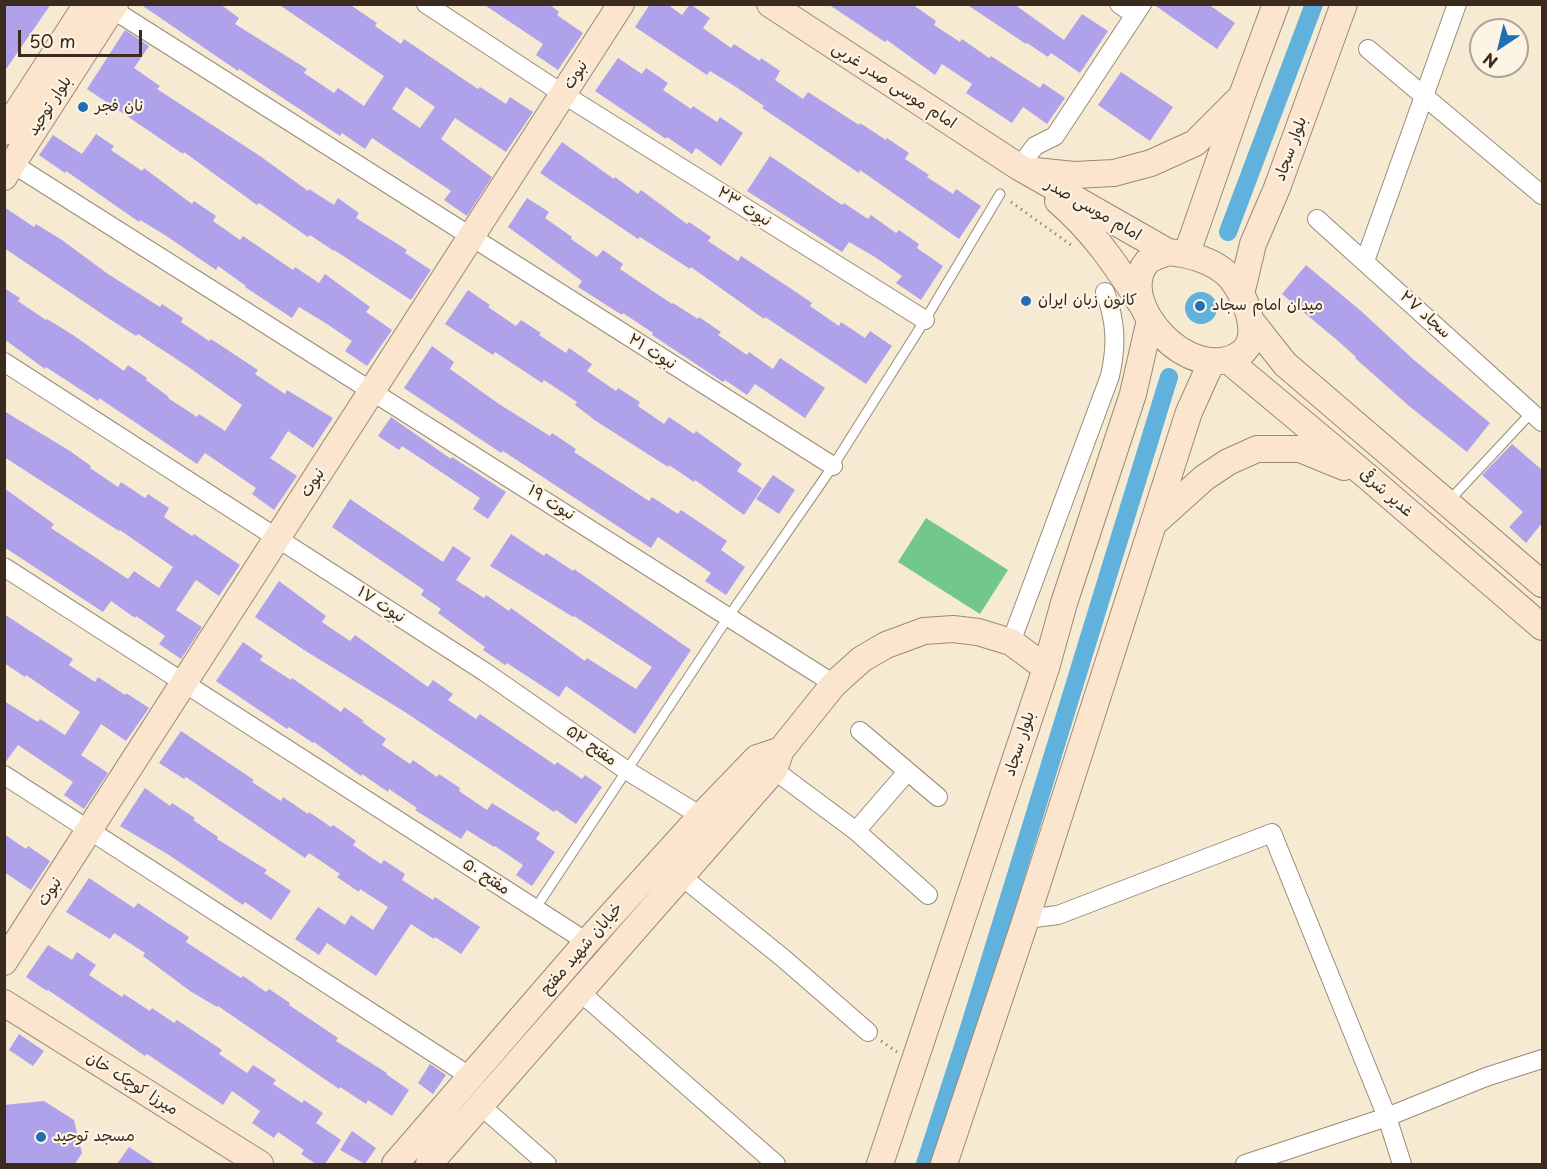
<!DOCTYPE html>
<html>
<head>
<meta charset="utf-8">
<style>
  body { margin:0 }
  #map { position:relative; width:1547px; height:1169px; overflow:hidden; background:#f7ead3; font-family:"Playpen Sans",sans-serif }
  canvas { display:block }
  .frame { position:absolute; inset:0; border:6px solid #3b2a1e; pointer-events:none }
  .north { position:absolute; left:1469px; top:18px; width:60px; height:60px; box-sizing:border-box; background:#fcf5e5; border:2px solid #afa495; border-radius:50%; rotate:215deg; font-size:16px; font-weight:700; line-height:24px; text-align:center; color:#3b2a1e }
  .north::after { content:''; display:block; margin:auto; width:21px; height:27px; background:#1f6fb2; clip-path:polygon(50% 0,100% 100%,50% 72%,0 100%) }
  .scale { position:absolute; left:18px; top:30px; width:124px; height:27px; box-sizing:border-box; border:3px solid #3b2a1e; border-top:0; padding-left:8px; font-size:18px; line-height:21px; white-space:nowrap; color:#3b2a1e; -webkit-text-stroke:4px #fcf5e5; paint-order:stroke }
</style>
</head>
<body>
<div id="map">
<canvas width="1547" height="1169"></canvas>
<div class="frame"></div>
<div class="north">N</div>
<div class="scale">50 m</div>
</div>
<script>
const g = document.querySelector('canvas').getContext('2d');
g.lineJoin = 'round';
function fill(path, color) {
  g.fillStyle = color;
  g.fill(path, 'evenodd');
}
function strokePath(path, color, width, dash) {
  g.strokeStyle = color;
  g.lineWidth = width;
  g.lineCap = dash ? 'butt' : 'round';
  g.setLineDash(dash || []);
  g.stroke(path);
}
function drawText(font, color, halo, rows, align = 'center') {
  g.font = font + ' "Playpen Sans","Playpen Sans Arabic",sans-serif';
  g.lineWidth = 4.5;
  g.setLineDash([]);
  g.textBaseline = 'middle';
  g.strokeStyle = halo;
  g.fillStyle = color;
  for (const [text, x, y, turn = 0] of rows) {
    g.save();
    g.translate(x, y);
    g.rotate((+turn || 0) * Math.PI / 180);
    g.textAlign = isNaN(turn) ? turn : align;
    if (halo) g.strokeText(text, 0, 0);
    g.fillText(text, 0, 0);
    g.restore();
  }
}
fill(new Path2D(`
  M 926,518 L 1008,570 L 980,614 L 898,562 Z`), '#72c78b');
fill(new Path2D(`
  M1185 308a16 16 0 1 1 32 0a16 16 0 1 1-32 0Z`), '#60b1db');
strokePath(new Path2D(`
  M 1228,232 L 1314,4
  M 925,1164 L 969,1028 L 1169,377`), '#60b1db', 18);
fill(new Path2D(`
  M 4,4 L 51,4 L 4,72 Z
  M 140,4 L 220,4 L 239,18 L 235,24 L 307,69 L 304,73 L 334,93 L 338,88 L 364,106 L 384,76 L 278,4 L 349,4 L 377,23 L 375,26 L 401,44 L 404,39 L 478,89 L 480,87 L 506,104 L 510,97 L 533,112 L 506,152 L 455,118 L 441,139 L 492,177 L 467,216 L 444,200 L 451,191 L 372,138 L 365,149 L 342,133 L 340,136 L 239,69 L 238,71 ZM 406,87 L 435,107 L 420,128 L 392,109 Z
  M 483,4 L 549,4 L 559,12 L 557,15 L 583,33 L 558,70 L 536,55 L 543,44 Z
  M 650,4 L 667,4 L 682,15 L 690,4 L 710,18 L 703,28 L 731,48 L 734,44 L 760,61 L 761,58 L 780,71 L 775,80 L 803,99 L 808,92 L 859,125 L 860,123 L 886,140 L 887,138 L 909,153 L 905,159 L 929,175 L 927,177 L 953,194 L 956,189 L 981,206 L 959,239 L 860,170 L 859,173 L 783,122 L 762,108 L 764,106 L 736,87 L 710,71 L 707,75 L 635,27 Z
  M 828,4 L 912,4 L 936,21 L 934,25 L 960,42 L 962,39 L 989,58 L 991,56 L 1040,88 L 1043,83 L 1065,98 L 1047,124 L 1023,107 L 1012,123 L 966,93 L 972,84 L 942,64 L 935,75 L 887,40 L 885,42 Z
  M 966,4 L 1014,4 L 1064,40 L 1082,14 L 1108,31 L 1080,73 L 1051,53 L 1048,57 L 1027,43 L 1026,44 Z
  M 1153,4 L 1208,4 L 1235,23 L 1217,49 Z
  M 125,30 L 149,46 L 134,68 L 160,86 L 157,89 L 260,156 L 308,191 L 309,189 L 334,205 L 338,198 L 359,213 L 356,218 L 407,250 L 405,253 L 431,270 L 411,300 L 334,250 L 334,251 L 310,235 L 308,237 L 259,203 L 257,205 L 184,152 L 183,154 L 87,89 Z
  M 618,58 L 642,74 L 646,68 L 668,83 L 663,90 L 691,109 L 693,106 L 717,122 L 720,117 L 743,133 L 721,166 L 696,148 L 692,154 L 667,137 L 666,139 L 595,91 Z
  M 1121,72 L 1173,107 L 1150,141 L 1098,105 Z
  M 96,134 L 114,146 L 111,150 L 142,171 L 144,168 L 192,204 L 194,201 L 216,216 L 213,221 L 240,240 L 243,236 L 293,270 L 295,267 L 319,283 L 325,274 L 370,307 L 366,312 L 392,330 L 367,366 L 345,351 L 352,341 L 324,322 L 299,307 L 292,318 L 245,287 L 246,286 L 218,266 L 216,270 L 165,235 L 140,220 L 139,222 L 66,171 L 65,173 L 39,155 L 53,135 L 82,154 Z
  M 562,142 L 614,179 L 615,177 L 638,194 L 641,190 L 687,224 L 689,222 L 711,237 L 708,241 L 738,261 L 741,256 L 790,288 L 812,303 L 810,306 L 839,326 L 841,322 L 865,338 L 870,331 L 892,346 L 866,384 L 765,317 L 764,319 L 691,267 L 690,269 L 640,237 L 638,239 L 540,173 Z
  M 770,156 L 842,205 L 844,203 L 868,219 L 871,215 L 896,233 L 899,230 L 919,244 L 917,248 L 943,266 L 921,300 L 896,283 L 902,276 L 875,257 L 849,242 L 842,252 L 747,191 Z
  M 527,198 L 549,212 L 545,218 L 572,237 L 571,239 L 597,257 L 603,250 L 623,264 L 620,269 L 672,304 L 673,303 L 698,319 L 699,317 L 721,332 L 718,335 L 747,355 L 749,352 L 773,369 L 780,358 L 825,388 L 805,418 L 755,384 L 747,395 L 725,380 L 723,382 L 652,335 L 653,333 L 623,313 L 622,315 L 578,287 L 582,281 L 508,227 Z
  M 4,207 L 34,227 L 36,224 L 62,240 L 108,274 L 160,307 L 162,304 L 183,318 L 181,322 L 209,341 L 211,339 L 258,370 L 255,374 L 285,394 L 287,390 L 333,418 L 313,448 L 288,431 L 274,453 L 270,458 L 297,476 L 274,510 L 252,494 L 256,488 L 205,453 L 197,464 L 99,398 L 98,401 L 46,367 L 45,369 L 4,339 L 4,288 L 20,298 L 18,301 L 46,320 L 47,319 L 73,335 L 124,371 L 128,365 L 147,378 L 146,380 L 169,397 L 168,398 L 197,417 L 199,414 L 225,431 L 242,405 L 187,366 L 138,334 L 136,336 L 111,320 L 4,248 Z
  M 1306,265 L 1361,311 L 1414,360 L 1490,423 L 1467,452 L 1409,406 L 1355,358 L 1356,357 L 1338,341 L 1282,294 Z
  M 468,290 L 490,305 L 488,307 L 516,326 L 521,320 L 541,333 L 539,335 L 566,353 L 569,348 L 592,364 L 587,371 L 616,391 L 618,388 L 640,402 L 638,406 L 664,424 L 669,417 L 694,434 L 696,431 L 742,464 L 737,471 L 762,488 L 744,515 L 695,480 L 694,482 L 669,465 L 668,467 L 596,421 L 575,405 L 577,402 L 544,380 L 542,383 L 495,352 L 493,355 L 445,324 Z
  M 432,346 L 454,362 L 450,369 L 499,404 L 550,436 L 552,433 L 576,449 L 574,452 L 649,501 L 652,497 L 678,514 L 681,510 L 727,541 L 721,550 L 745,567 L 726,595 L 705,581 L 711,573 L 658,537 L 651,548 L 503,451 L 501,453 L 404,388 Z
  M 4,411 L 70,451 L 91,466 L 90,468 L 118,487 L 121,482 L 145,498 L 148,494 L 169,508 L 164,517 L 192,536 L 194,534 L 240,565 L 219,596 L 196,580 L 176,610 L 202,627 L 181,659 L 159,644 L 165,636 L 136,616 L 135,618 L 111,601 L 103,612 L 4,547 L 4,488 L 54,524 L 51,528 L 128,579 L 134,571 L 159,588 L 173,567 L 120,530 L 119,531 L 4,457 Z
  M 391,417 L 451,459 L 452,457 L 506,492 L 488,519 L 473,509 L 480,498 L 402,446 L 399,450 L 378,436 Z
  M 1512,444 L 1542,470 L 1542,523 L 1526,543 L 1509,527 L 1523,512 L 1482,475 Z
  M 773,475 L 795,490 L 779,514 L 756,499 Z
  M 350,499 L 443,562 L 453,546 L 471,558 L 456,580 L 484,598 L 486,595 L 509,611 L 511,608 L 585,661 L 587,658 L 636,689 L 652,667 L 574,616 L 573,617 L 490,566 L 511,534 L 544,556 L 546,553 L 573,571 L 574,569 L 691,650 L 635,734 L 566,686 L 559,697 L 507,663 L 505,665 L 483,650 L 485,647 L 438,613 L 441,609 L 421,595 L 424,590 L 332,527 Z
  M 279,581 L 326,616 L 322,622 L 350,641 L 355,635 L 428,687 L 433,680 L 453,694 L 448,700 L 476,719 L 480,714 L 555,765 L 557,762 L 582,779 L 585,775 L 602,787 L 576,824 L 556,810 L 554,812 L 405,712 L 304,650 L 255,617 Z
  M 4,614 L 73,659 L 69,665 L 95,682 L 98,677 L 125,695 L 126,693 L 149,708 L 126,741 L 101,724 L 87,746 L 81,755 L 108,773 L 84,809 L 64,795 L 73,782 L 18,745 L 4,764 L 4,701 L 38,722 L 40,719 L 65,735 L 80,712 L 26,675 L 25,677 L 4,663 Z
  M 243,642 L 263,656 L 260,660 L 291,680 L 292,678 L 341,712 L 344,707 L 364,721 L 362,722 L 386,739 L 382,745 L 410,764 L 413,760 L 437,777 L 439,774 L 460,788 L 459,791 L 487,810 L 492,803 L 540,833 L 536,839 L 555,852 L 532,886 L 516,875 L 523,865 L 495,846 L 494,847 L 467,830 L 461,839 L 415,810 L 417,808 L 389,789 L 388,792 L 362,774 L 361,776 L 314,742 L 313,743 L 289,727 L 287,729 L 216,681 Z
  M 181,731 L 254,780 L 252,782 L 281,801 L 283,797 L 308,814 L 309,812 L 331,827 L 333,825 L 356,841 L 353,845 L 381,864 L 384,860 L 405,874 L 402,880 L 433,900 L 435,897 L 480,927 L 461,954 L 435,937 L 434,939 L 411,924 L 376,976 L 327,943 L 319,955 L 295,939 L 318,907 L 345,925 L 351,915 L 373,930 L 388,907 L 360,889 L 359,892 L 337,877 L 340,874 L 309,853 L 305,858 L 186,777 L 184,779 L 159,763 Z
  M 145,788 L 170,806 L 172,803 L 195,818 L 193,820 L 218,837 L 217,839 L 267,870 L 264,873 L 291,891 L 271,920 L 245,902 L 243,905 L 169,855 L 120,826 Z
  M 4,834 L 26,849 L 28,846 L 50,861 L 31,890 L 4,872 Z
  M 89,878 L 134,908 L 138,903 L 166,922 L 189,937 L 186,942 L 241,978 L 243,976 L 266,992 L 269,989 L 290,1003 L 289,1005 L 338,1038 L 336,1041 L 387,1073 L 386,1074 L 409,1090 L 392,1116 L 368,1100 L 366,1104 L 340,1087 L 339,1089 L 218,1006 L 217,1007 L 190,991 L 143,956 L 145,953 L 114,933 L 110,939 L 66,912 Z
  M 48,945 L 72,960 L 77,952 L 96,965 L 89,975 L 122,997 L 124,994 L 150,1011 L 152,1008 L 174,1023 L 177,1020 L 222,1050 L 219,1054 L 247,1073 L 253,1065 L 276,1080 L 273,1084 L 302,1103 L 304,1100 L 323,1113 L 316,1123 L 341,1140 L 325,1164 L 316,1164 L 301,1154 L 304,1150 L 278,1132 L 274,1138 L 252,1123 L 260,1111 L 232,1091 L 223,1105 L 147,1054 L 145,1056 L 48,990 L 47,991 L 26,977 Z
  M 19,1034 L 44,1051 L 33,1066 L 9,1050 Z
  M 430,1064 L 446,1075 L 433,1094 L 418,1083 Z
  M 44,1101 L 74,1120 L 82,1153 L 75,1164 L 4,1164 L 4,1105 Z
  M 352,1131 L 376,1148 L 365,1164 L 340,1150 Z
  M 129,1147 L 155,1164 L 117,1164 Z`), '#b0a2ea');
const lane = new Path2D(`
  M 1448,502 L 1531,413
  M 535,909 L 729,616 L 833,466 L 925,320 L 1000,194`);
const street = new Path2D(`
  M 426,4 L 563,94 L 925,320
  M 1119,4 L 1135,15
  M 112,9 L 833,466
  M 1368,49 L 1542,195
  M 13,164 L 834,684
  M 1019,167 L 1035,146 L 1055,136 L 1142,4
  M 1317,219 L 1542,422
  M 1365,261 L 1457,4
  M 4,362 L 485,672 L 626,770 L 701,816
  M 4,567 L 587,942
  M 1011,642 L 1110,376 C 1117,345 1116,321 1105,292
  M 860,731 L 938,797
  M 774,770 L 856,831 L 928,895
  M 4,775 L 471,1077
  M 856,831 L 907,772
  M 681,876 L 783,958 L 868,1032
  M 1026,919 L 1058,915 L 1272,833 L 1387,1117 L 1402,1164
  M 579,991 L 776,1164
  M 480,1105 L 547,1164
  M 1245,1164 L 1387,1117 L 1486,1077 L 1542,1059`);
const secondary = new Path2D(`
  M 770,4 L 1019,167 L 1168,252
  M 4,132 L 87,4
  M 1035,171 L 1074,175 L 1114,173 L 1151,163 L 1195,143 L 1238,100
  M 4,177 L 115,4
  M 1058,201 C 1093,231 1115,264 1140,302
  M 1168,252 C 1189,254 1210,259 1227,274 C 1243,289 1265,338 1240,354 C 1190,387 1113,301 1147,262 C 1152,257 1162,255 1168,252 Z
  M 1187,253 L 1241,98 L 1276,4
  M 1241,294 L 1253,244 L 1277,188 L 1344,4
  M 1251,321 L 1285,364 L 1542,584
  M 1229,361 L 1369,478 L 1542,627
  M 1154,523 L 1204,478 L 1228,462 L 1257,449 L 1300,449 L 1344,467
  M 4,962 L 621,4
  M 4,1003 L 260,1164
  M 395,1164 L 587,942 L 701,816 L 757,758 L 781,750
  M 429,1164 L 774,770 L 781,750 L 834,684 L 862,659 L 886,645 L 924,631 L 953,629 L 978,632 L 1011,642 L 1046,668
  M 880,1164 L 1046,668 L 1064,603 L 1133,394 L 1150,320
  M 944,1164 L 1026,919 L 1189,412 L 1212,361`);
strokePath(lane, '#998a78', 11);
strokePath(street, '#998a78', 20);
strokePath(secondary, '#998a78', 28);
strokePath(new Path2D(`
  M 1011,202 L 1071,245
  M 881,1041 L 897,1052`), '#998a78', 3, [1.5, 4.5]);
strokePath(lane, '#fff', 9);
strokePath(street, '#fff', 18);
strokePath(secondary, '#fce5cf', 26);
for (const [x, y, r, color] of [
  [83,107,6,"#1f6fb2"],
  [1026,301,6,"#1f6fb2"],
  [1200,306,6,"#1f6fb2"],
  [41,1137,6,"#1f6fb2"]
]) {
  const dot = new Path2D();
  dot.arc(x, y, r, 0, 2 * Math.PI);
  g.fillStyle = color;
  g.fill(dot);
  strokePath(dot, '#fcf5e5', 2);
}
drawText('16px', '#3b2a1e', '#fcf5e5', [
  ["نبوت",576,75,-57],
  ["امام موسی صدر غربی",894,86,33],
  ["بلوار توحید",50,106,-57],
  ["بلوار سجاد",1291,149,-70],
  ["نبوت ۲۳",744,207,32],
  ["امام موسی صدر",1093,210,30],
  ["سجاد ۲۷",1425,315,42],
  ["نبوت ۲۱",652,352,32],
  ["نبوت",313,483,-57],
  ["غدیر شرقی",1386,493,41],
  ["نبوت ۱۹",551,503,32],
  ["نبوت ۱۷",381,605,33],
  ["بلوار سجاد",1020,744,-72],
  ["مفتح ۵۲",591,746,35],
  ["مفتح ۵۰",486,877,33],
  ["نبوت",50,892,-57],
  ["خیابان شهید مفتح",582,949,-49],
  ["میرزا کوچک خان",132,1084,32]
]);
drawText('16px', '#3b2a1e', '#fcf5e5', [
  ["نان فجر",95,107],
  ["کانون زبان ایران",1038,301],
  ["میدان امام سجاد",1212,306],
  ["مسجد توحید",53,1137]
], 'left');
</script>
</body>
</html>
